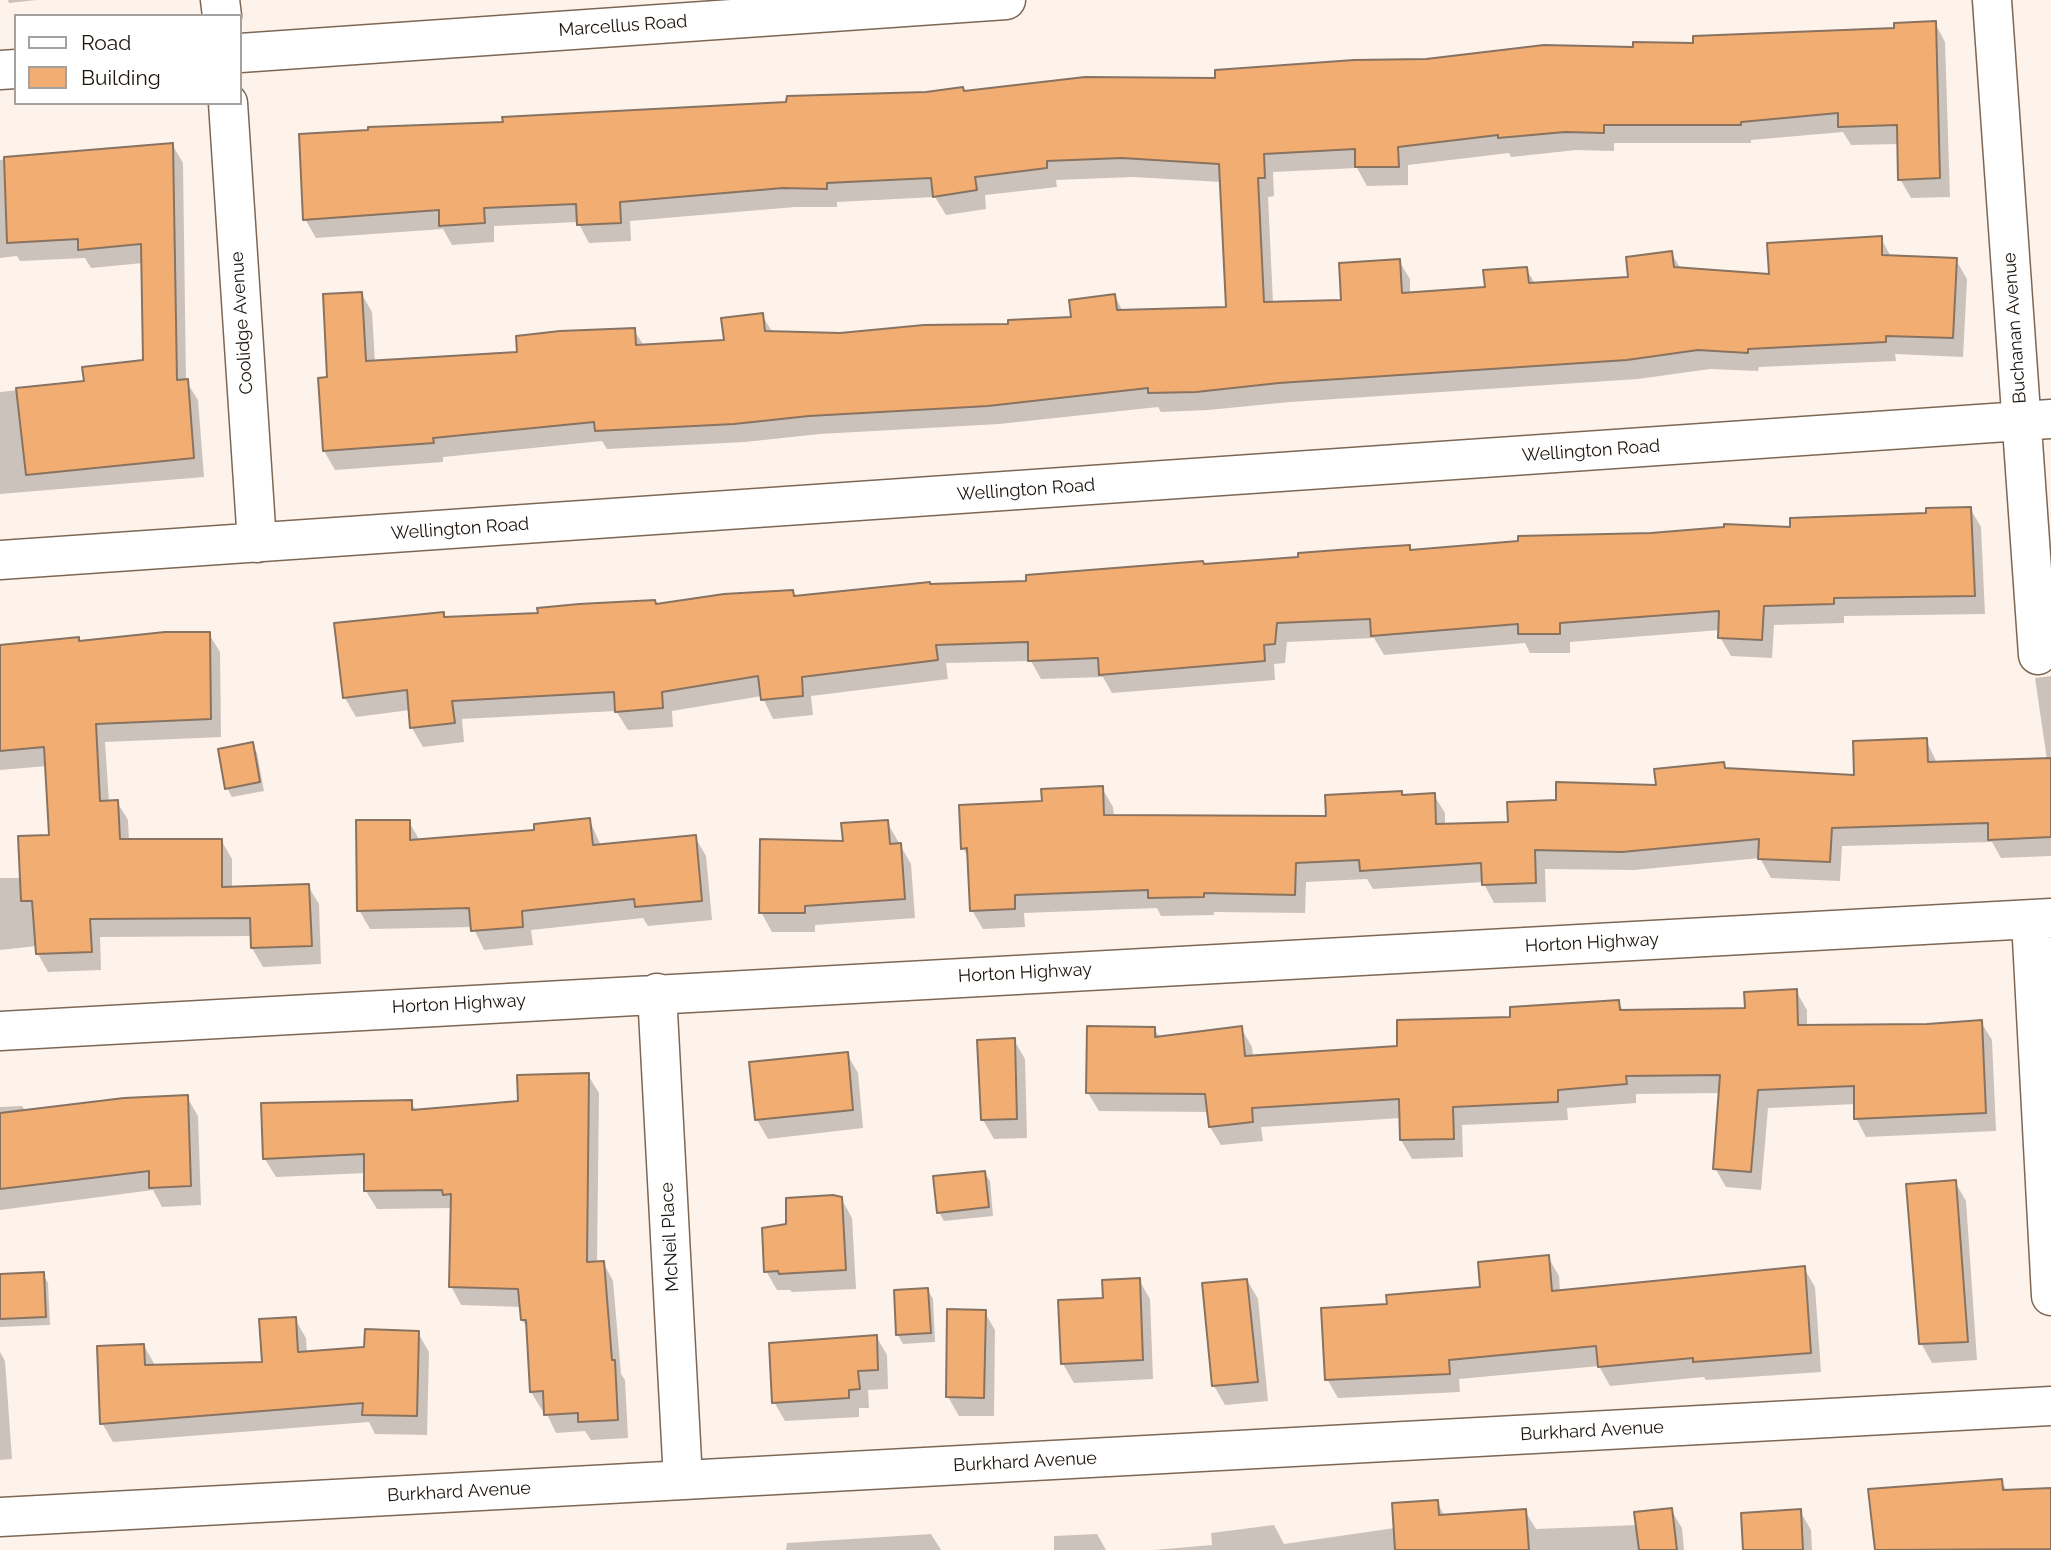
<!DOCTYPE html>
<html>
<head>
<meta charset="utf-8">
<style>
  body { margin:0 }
  #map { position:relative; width:2051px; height:1550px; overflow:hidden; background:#fef3eb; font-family:Raleway,sans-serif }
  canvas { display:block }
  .legend { position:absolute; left:14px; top:14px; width:228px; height:91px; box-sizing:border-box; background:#fff; border:2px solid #a5a19e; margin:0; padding:9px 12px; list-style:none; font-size:21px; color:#1d150d }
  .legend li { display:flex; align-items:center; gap:14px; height:35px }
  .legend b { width:35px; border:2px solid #a5a19e }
</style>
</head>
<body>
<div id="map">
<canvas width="2051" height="1550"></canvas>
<ul class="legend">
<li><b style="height:9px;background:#fff"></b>Road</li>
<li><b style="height:19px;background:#f2ae72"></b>Building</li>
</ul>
</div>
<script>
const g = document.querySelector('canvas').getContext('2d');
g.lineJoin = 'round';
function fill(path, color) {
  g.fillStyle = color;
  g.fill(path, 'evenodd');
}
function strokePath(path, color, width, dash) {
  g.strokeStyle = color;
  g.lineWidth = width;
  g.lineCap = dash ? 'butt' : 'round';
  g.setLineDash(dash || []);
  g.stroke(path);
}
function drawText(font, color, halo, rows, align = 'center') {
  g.font = font + ' Raleway,sans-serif';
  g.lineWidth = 7;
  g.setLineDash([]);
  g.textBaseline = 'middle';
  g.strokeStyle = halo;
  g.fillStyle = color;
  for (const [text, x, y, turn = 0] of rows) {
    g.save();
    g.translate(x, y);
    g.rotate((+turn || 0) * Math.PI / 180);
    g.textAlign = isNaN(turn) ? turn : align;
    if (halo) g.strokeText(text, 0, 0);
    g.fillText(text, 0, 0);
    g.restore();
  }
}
fill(new Path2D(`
  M 8,0 L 37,0 L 9,3 Z
  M 1935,23 L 1945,42 L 1950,197 L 1911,198 L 1900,179 L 1899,144 L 1851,145 L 1843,132 L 1751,140 L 1751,143 L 1614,143 L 1614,151 L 1576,150 L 1511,157 L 1509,153 L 1408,165 L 1408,185 L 1367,186 L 1357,168 L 1273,172 L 1274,196 L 1268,197 L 1273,303 L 1343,302 L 1399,261 L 1410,279 L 1410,294 L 1487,289 L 1526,269 L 1536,285 L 1630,279 L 1671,253 L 1681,269 L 1771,275 L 1881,238 L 1891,257 L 1956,260 L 1967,279 L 1963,357 L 1895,354 L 1896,361 L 1759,367 L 1758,371 L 1710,369 L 1638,379 L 1290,402 L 1208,410 L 1161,412 L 1158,407 L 999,424 L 820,434 L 745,442 L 607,449 L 602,441 L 443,457 L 443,462 L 335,470 L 324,451 L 320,379 L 329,379 L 361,293 L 372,312 L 375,363 L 519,354 L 634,330 L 644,346 L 726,342 L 762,315 L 773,333 L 841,335 L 1010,326 L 1073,319 L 1115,296 L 1123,312 L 1228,309 L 1222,182 L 1133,177 L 1056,180 L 1057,187 L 985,195 L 986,209 L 946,215 L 935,197 L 837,202 L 837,207 L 795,207 L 630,221 L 631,241 L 589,243 L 578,222 L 494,226 L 494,242 L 452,245 L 443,229 L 316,238 L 305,219 L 504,124 L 965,93 L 1217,80 L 1426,61 L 1896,29 Z
  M 172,144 L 183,163 L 186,381 L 198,400 L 204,477 L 0,494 L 0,392 L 86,383 L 145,362 L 143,263 L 91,268 L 85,258 L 20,261 L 17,256 L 0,258 L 0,160 Z
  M 1970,508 L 1981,527 L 1985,614 L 1844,616 L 1844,623 L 1774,625 L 1772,658 L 1731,656 L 1720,637 L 1720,630 L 1570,642 L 1570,653 L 1530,653 L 1525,643 L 1384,655 L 1374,638 L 1287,642 L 1285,663 L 1274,664 L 1275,680 L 1112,693 L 1103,677 L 1041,679 L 1031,661 L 946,663 L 948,679 L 811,696 L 813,715 L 773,719 L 762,696 L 672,711 L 673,727 L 628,730 L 616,711 L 462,719 L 464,742 L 423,747 L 412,728 L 410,710 L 356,717 L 345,698 L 443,614 L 446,619 L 657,606 L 792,592 L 795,597 L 931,586 L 1028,582 L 1409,547 L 1411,551 L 1792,529 Z
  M 209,634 L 220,652 L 221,737 L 105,742 L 109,802 L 117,802 L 128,820 L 129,841 L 221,840 L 232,859 L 232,888 L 308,886 L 319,904 L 321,964 L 263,967 L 252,948 L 252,936 L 100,937 L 101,970 L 48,972 L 38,954 L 37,946 L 0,950 L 0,878 L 22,878 L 51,836 L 47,766 L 0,770 L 0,647 L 78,639 L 80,643 Z
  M 2051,676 L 2051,856 L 2001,858 L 1992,842 L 1842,846 L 1840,881 L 1771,878 L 1760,858 L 1634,870 L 1545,869 L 1546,902 L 1494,903 L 1483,882 L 1373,889 L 1367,879 L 1306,882 L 1305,913 L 1214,912 L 1214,915 L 1161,916 L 1157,908 L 1024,913 L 1025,927 L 983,929 L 972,910 L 969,859 L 963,848 L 1044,803 L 1102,788 L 1113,807 L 1114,817 L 1328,818 L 1401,793 L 1403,796 L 1434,795 L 1445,813 L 1445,826 L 1510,823 L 1558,802 L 1657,787 L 1723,764 L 1727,770 L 1856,777 L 1926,740 L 1937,763 L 2047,760 L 2035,678 Z
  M 252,744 L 257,753 L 264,791 L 232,797 L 227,788 Z
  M 589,819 L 601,846 L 695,837 L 706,856 L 712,920 L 648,926 L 643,918 L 531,930 L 533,945 L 484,950 L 473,927 L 370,929 L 359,910 L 409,822 L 420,841 L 536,831 Z
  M 887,822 L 911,864 L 915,918 L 815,925 L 815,932 L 772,932 L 761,912 L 845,843 Z
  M 1796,991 L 1807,1010 L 1807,1027 L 1927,1026 L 1981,1022 L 1992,1040 L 1996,1131 L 1866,1137 L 1856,1118 L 1856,1104 L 1768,1108 L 1761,1190 L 1726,1187 L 1715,1168 L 1720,1093 L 1636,1094 L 1636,1103 L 1567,1108 L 1568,1120 L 1462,1125 L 1463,1157 L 1412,1159 L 1401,1140 L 1401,1118 L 1261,1127 L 1263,1141 L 1221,1145 L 1210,1127 L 1209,1112 L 1099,1111 L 1088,1093 L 1154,1028 L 1160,1038 L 1241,1028 L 1252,1047 L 1253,1057 L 1399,1048 L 1512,1019 L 1618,1001 L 1624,1012 L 1747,1010 Z
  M 1014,1040 L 1025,1059 L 1027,1138 L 994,1139 L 983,1120 Z
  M 847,1054 L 858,1073 L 863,1128 L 768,1139 L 757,1120 L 751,1064 Z
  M 588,1075 L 599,1093 L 597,1263 L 603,1262 L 613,1281 L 621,1374 L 625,1380 L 628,1438 L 591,1440 L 585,1431 L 556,1433 L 545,1410 L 542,1410 L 531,1392 L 529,1330 L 522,1320 L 521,1307 L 461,1305 L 451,1286 L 452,1208 L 377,1209 L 366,1191 L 366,1173 L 276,1177 L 265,1159 L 411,1102 L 416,1111 L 519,1102 Z
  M 187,1097 L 198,1116 L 201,1205 L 162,1207 L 153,1190 L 0,1210 L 0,1107 L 22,1106 L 26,1112 Z
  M 984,1172 L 990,1181 L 993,1216 L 944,1221 L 939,1212 Z
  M 1955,1182 L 1966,1201 L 1977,1360 L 1932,1363 L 1921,1343 Z
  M 841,1198 L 852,1218 L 856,1289 L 792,1292 L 790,1290 L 777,1290 L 766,1271 L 788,1225 Z
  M 1548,1257 L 1559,1276 L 1560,1292 L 1804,1268 L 1815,1287 L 1821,1372 L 1706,1380 L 1704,1377 L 1610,1386 L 1599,1366 L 1459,1379 L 1460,1392 L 1338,1398 L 1327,1379 L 1389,1306 L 1482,1289 Z
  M 43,1274 L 48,1283 L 50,1325 L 0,1327 L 0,1276 Z
  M 1139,1280 L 1150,1299 L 1153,1379 L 1074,1383 L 1063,1364 Z
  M 1247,1280 L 1258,1299 L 1268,1401 L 1225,1405 L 1214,1386 L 1204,1285 Z
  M 927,1289 L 933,1299 L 935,1342 L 903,1344 L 898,1335 L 896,1292 Z
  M 984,1311 L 995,1330 L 994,1416 L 959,1416 L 948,1397 Z
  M 295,1319 L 306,1338 L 307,1353 L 366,1349 L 418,1333 L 429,1352 L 427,1435 L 375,1434 L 369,1422 L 113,1442 L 102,1423 L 144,1346 L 155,1365 L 264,1364 Z
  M 876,1336 L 887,1355 L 888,1389 L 868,1390 L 869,1408 L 859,1408 L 859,1417 L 785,1421 L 774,1402 Z
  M 0,1352 L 5,1361 L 12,1459 L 0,1460 Z
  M 2001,1481 L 2007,1491 L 2051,1490 L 2051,1550 L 1877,1550 L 1870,1491 Z
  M 1437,1502 L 1445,1517 L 1525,1511 L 1536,1529 L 1638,1525 L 1671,1510 L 1682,1528 L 1684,1550 L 1154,1550 L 1212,1545 L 1211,1533 L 1274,1525 L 1284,1544 L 1395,1528 Z
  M 1800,1511 L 1811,1530 L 1812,1550 L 1745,1550 Z
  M 931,1534 L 941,1550 L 786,1550 L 787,1543 Z
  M 1097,1534 L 1106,1550 L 1054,1550 L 1054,1536 Z`), '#0003');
const building = new Path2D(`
  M 1936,21 L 1940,178 L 1898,180 L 1897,125 L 1838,127 L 1838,113 L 1741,122 L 1741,125 L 1604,125 L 1604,133 L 1565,132 L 1498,138 L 1498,135 L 1398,147 L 1399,167 L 1355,167 L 1355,149 L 1264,154 L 1265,178 L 1258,178 L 1264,302 L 1341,300 L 1339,263 L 1400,259 L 1402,293 L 1485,287 L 1483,270 L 1527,267 L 1529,283 L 1628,277 L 1626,257 L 1672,251 L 1674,267 L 1769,274 L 1767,243 L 1882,236 L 1882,255 L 1957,258 L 1953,338 L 1886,336 L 1886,342 L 1748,349 L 1748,353 L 1698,350 L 1627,360 L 1279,383 L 1196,392 L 1148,393 L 1148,388 L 988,406 L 809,416 L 734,424 L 595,431 L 594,422 L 433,438 L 434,443 L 323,451 L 318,378 L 327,377 L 323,294 L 362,292 L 366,361 L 517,352 L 516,336 L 560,331 L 635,328 L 636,345 L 724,340 L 721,318 L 763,313 L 765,331 L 840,333 L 924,325 L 1008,324 L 1008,320 L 1071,317 L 1069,300 L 1115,294 L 1117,310 L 1226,307 L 1219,164 L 1122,158 L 1047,161 L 1047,168 L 975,177 L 977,190 L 933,197 L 931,178 L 827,183 L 827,189 L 783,188 L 620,202 L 621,223 L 577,225 L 576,204 L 484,208 L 485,223 L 439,226 L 439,210 L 303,220 L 299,134 L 368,130 L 368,127 L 503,122 L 502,117 L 786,102 L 787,96 L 926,92 L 963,87 L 964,91 L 1085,77 L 1215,78 L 1215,70 L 1354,60 L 1426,59 L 1544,45 L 1633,47 L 1633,42 L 1693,43 L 1693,36 L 1894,28 L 1894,23 Z
  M 173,143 L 177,380 L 188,379 L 194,458 L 26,475 L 16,388 L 84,381 L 82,367 L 143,360 L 141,244 L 78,250 L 78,239 L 7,243 L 4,157 Z
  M 1971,507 L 1975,596 L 1834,598 L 1834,604 L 1764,606 L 1762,640 L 1718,638 L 1719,611 L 1560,623 L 1560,634 L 1518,634 L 1518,624 L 1371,636 L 1370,619 L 1277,623 L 1275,644 L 1264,645 L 1265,661 L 1099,675 L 1098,658 L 1028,661 L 1028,642 L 936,645 L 938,660 L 802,677 L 803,696 L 761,700 L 758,676 L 662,692 L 663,708 L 615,712 L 614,692 L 452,701 L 455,723 L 410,728 L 407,690 L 343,698 L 334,623 L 444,612 L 444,617 L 538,613 L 537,608 L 579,604 L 655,600 L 656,604 L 724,594 L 793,590 L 794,596 L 930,582 L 930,584 L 1026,581 L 1026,575 L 1203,561 L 1204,564 L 1298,557 L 1298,553 L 1364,548 L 1410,545 L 1410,550 L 1518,541 L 1518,536 L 1651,533 L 1724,527 L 1724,524 L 1790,527 L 1790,518 L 1926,513 L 1926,508 Z
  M 165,632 L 210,632 L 211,719 L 96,724 L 100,801 L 118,800 L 120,839 L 222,839 L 222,887 L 309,884 L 312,946 L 251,948 L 250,918 L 90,919 L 92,952 L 36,954 L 32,901 L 21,901 L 18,836 L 49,835 L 44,747 L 0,751 L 0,645 L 79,637 L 79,641 Z
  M 1927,738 L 1928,762 L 2051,758 L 2051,837 L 1988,840 L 1988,823 L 1832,828 L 1830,862 L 1758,859 L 1759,839 L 1622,852 L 1535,850 L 1536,883 L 1482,885 L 1481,863 L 1360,871 L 1359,860 L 1296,863 L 1295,895 L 1204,893 L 1204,897 L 1148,898 L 1148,890 L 1015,895 L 1015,909 L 970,911 L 967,848 L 961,849 L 959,805 L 1042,801 L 1041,789 L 1103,786 L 1104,815 L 1326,816 L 1325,795 L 1402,791 L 1402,795 L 1435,793 L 1436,824 L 1508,822 L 1507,802 L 1556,800 L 1556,782 L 1656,785 L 1654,769 L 1724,762 L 1725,768 L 1854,775 L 1853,741 Z
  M 253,742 L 260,782 L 225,789 L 218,749 Z
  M 590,818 L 593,845 L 696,835 L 702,901 L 635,907 L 634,899 L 522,911 L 523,927 L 471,931 L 469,908 L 357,911 L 356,820 L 410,820 L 410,840 L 534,830 L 534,824 Z
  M 888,820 L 890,844 L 901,843 L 905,899 L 805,906 L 805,913 L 759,913 L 760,839 L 843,841 L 841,823 Z
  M 1797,989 L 1798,1025 L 1927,1024 L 1982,1020 L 1986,1113 L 1854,1119 L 1854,1086 L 1758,1090 L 1751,1172 L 1713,1169 L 1720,1075 L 1626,1076 L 1627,1084 L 1558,1090 L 1558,1102 L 1453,1107 L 1454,1139 L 1400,1140 L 1399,1099 L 1252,1108 L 1253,1122 L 1209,1127 L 1205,1094 L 1086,1093 L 1087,1026 L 1155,1027 L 1155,1037 L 1242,1026 L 1245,1056 L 1397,1046 L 1397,1020 L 1510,1017 L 1510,1007 L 1619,1000 L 1620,1010 L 1745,1008 L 1744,992 Z
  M 1015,1038 L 1017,1119 L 981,1120 L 977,1040 Z
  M 848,1052 L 853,1110 L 755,1120 L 749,1062 Z
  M 589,1073 L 587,1262 L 604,1261 L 612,1360 L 615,1360 L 618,1420 L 578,1422 L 578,1413 L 544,1415 L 543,1391 L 530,1392 L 526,1320 L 521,1320 L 518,1289 L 449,1287 L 451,1194 L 443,1195 L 442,1190 L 364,1191 L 364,1154 L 263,1159 L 261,1103 L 412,1100 L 412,1110 L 518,1101 L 517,1075 Z
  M 188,1095 L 191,1186 L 149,1188 L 149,1171 L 0,1189 L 0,1113 L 124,1098 Z
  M 985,1171 L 989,1207 L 937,1213 L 933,1176 Z
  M 1956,1180 L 1968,1342 L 1919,1344 L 1906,1184 Z
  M 833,1195 L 842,1197 L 846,1270 L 779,1274 L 778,1271 L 764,1272 L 762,1228 L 786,1224 L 786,1198 Z
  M 1549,1255 L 1552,1291 L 1805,1266 L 1811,1353 L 1693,1362 L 1693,1358 L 1598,1367 L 1596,1346 L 1449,1360 L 1450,1374 L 1325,1380 L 1321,1308 L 1387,1304 L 1386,1295 L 1480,1287 L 1478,1262 Z
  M 44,1272 L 46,1317 L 0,1319 L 0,1274 Z
  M 1140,1278 L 1143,1360 L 1061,1364 L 1058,1300 L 1103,1298 L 1102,1280 Z
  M 1247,1279 L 1258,1382 L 1212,1386 L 1202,1283 Z
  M 928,1288 L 931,1333 L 896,1335 L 894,1290 Z
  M 947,1309 L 986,1310 L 984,1398 L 946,1397 Z
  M 296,1317 L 298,1352 L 364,1347 L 365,1329 L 419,1331 L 417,1416 L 362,1415 L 363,1403 L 100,1424 L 97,1346 L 144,1344 L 145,1365 L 262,1362 L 259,1319 Z
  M 877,1335 L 878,1370 L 858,1371 L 860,1389 L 849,1390 L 849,1398 L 772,1403 L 769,1343 Z
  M 2002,1479 L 2003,1490 L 2051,1488 L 2051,1549 L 1875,1550 L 1868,1489 Z
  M 1438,1500 L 1439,1515 L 1526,1509 L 1529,1550 L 1395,1550 L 1392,1503 Z
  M 1672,1508 L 1677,1550 L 1639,1550 L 1634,1512 Z
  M 1801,1509 L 1803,1550 L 1743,1550 L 1741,1513 Z`);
fill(building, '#f2ae72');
strokePath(building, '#897360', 2);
const minor = new Path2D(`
  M 220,0 L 222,16
  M 1992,0 L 2038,655
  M 240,53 L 1006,0
  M 0,70 L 16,69
  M 228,103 L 257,543
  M 0,560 L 2051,419
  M 2031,920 L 2051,1296
  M 657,993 L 683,1480
  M 0,1031 L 2051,918
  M 0,1517 L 2051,1406`);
strokePath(minor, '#7d6754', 41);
strokePath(minor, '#fff', 38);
drawText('18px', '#1d150d', '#fff', [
  ["Marcellus Road",623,26,-4],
  ["Coolidge Avenue",242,323,-94],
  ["Buchanan Avenue",2015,328,-94],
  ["Wellington Road",1591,451,-4],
  ["Wellington Road",1026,490,-4],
  ["Wellington Road",460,529,-4],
  ["Horton Highway",1592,943,-3],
  ["Horton Highway",1025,973,-3],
  ["Horton Highway",459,1004,-3],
  ["McNeil Place",670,1237,-93],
  ["Burkhard Avenue",1592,1431,-3],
  ["Burkhard Avenue",1025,1462,-3],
  ["Burkhard Avenue",459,1492,-3]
]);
</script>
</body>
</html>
